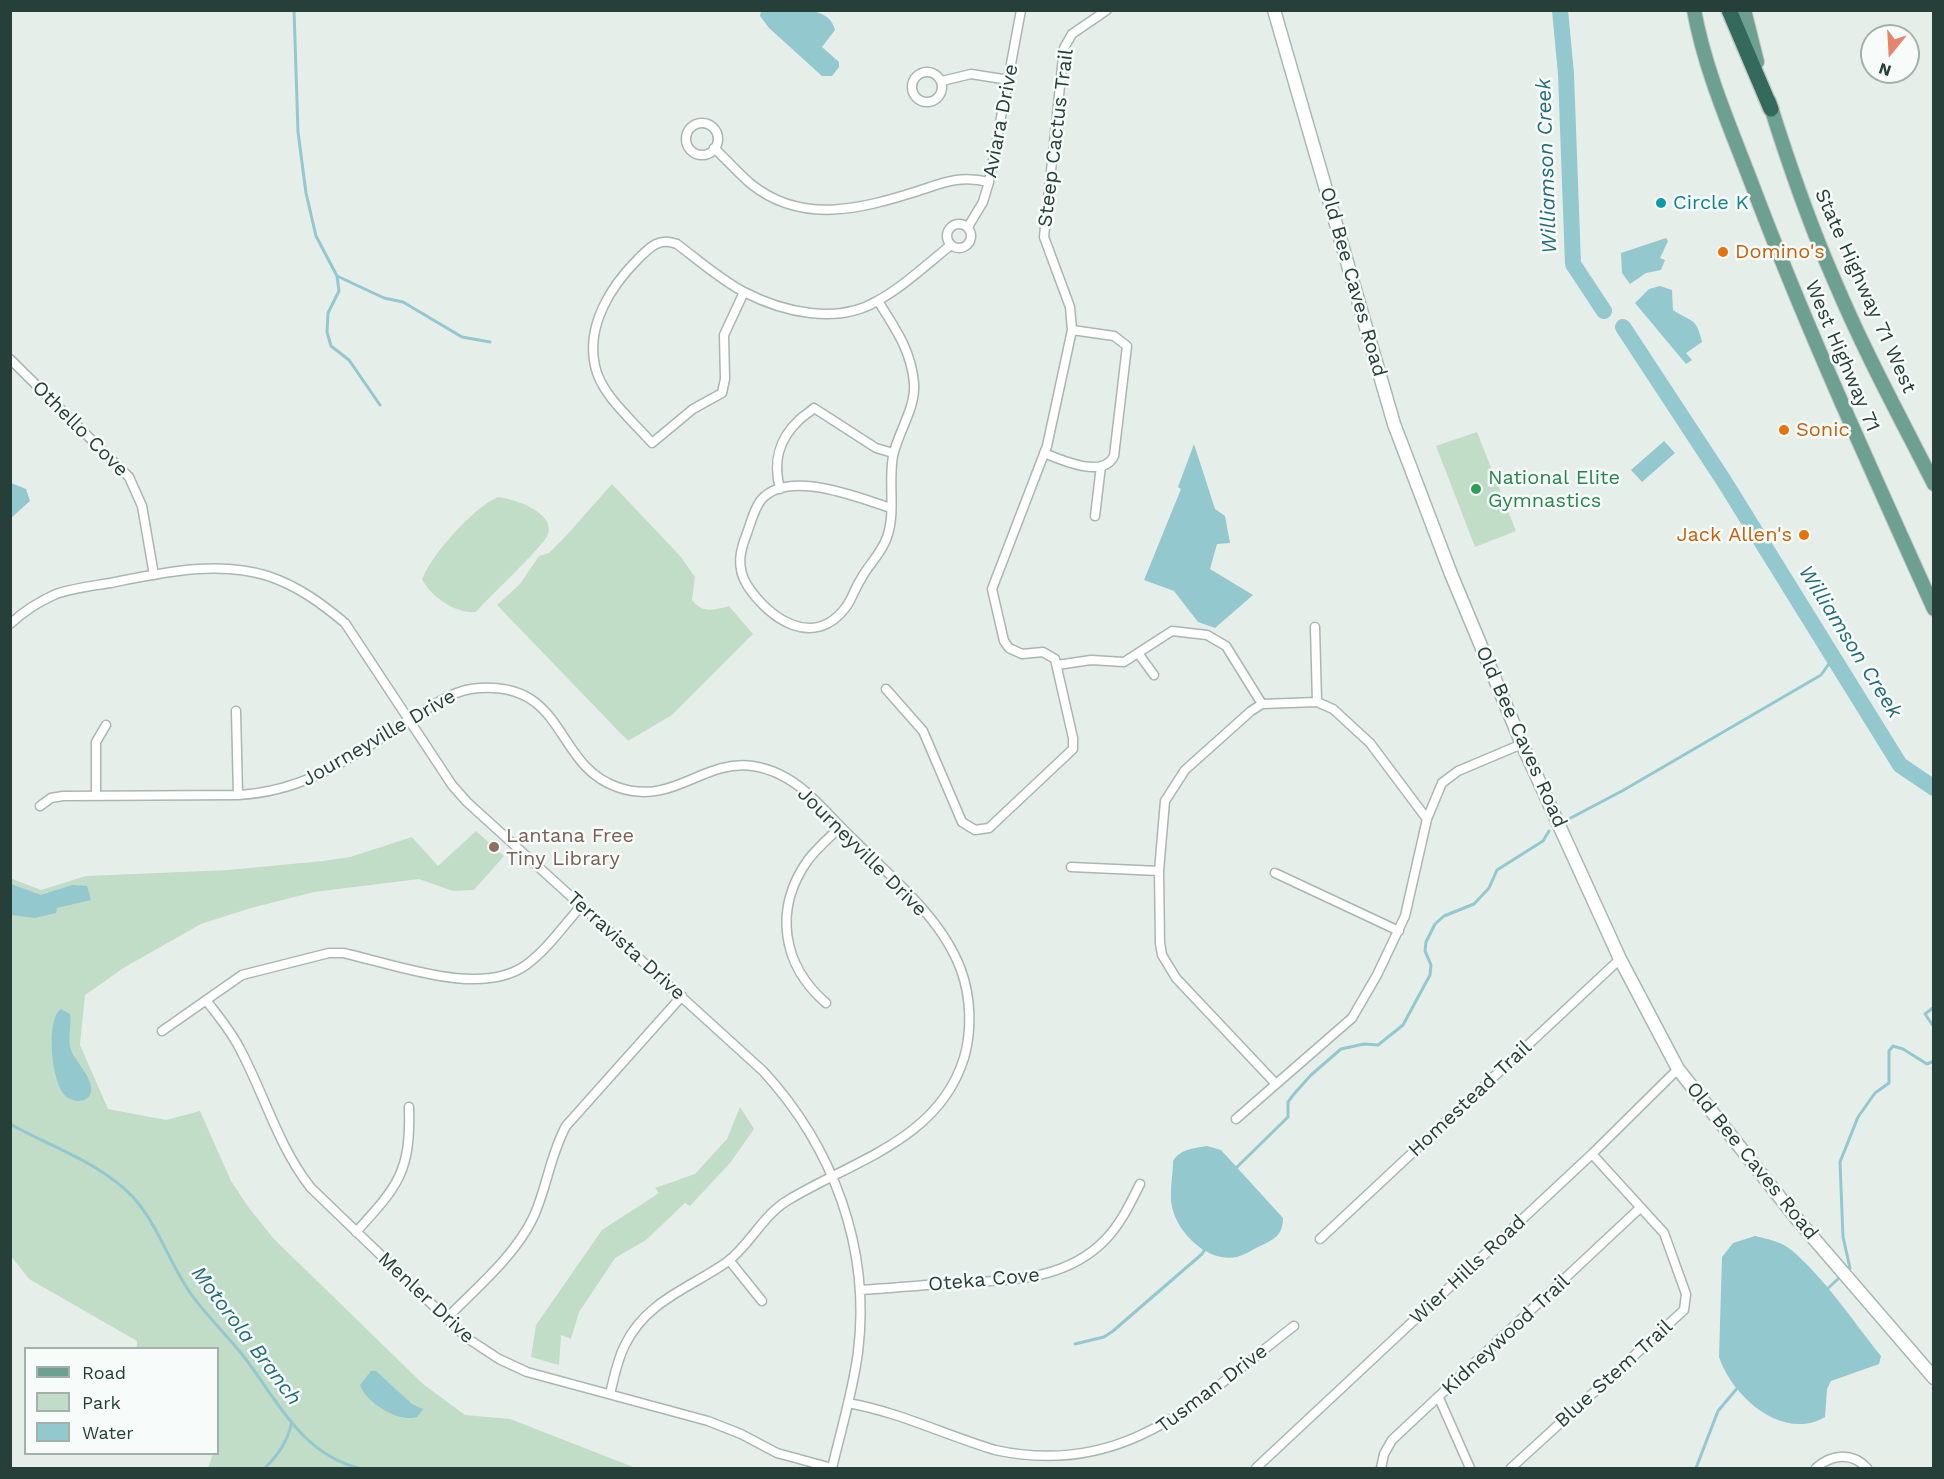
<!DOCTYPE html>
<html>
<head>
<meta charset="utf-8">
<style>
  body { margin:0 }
  #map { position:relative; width:1944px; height:1479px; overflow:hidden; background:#e6eeea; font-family:"Work Sans",sans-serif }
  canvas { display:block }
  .frame { position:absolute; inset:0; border:12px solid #263f38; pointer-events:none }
  .legend { position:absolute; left:24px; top:1347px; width:195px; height:108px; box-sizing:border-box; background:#f7fbf9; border:2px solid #a3b0ac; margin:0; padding:8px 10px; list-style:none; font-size:18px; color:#263f38 }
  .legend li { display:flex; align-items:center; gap:12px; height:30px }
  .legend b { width:30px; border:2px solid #a3b0ac }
  .north { position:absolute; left:1860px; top:24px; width:60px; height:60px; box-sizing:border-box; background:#f7fbf9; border:2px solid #a3b0ac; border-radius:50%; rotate:198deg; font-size:16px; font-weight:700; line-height:24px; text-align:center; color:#263f38 }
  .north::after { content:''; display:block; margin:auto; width:21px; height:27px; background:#e8846b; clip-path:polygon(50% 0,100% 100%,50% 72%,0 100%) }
</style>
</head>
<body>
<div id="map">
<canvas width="1944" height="1479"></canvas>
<div class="frame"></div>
<ul class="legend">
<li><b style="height:8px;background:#6ea091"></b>Road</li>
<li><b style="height:16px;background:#c1ddc8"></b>Park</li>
<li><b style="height:16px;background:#93c8ce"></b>Water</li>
</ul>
<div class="north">N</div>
</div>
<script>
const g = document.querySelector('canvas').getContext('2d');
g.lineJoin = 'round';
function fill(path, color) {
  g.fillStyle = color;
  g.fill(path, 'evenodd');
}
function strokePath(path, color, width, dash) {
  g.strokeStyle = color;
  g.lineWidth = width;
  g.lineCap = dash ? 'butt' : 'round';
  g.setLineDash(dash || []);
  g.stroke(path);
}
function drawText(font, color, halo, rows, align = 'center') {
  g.font = font + ' "Work Sans",sans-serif';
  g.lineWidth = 5;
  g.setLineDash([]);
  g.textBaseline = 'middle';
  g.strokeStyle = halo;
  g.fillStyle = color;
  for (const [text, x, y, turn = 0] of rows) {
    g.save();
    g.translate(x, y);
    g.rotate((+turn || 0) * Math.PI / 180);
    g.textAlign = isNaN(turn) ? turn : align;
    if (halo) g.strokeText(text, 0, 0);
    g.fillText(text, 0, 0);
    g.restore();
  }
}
fill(new Path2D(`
  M 1477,432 L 1516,531 L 1475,547 L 1436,446 Z
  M 612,484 L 681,557 L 695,577 L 692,600 C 703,614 714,610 729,606 L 753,634 L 672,715 L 628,741 L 497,605 L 520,584 L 539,556 L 549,553 L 565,537 Z
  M 498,497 C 514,499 555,512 548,534 C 544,546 489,597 476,612 C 456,614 431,597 422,579 C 433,553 473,508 498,497 Z
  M 476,831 L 504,856 L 474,890 L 453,891 L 419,879 L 314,892 L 251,908 L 201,924 L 125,967 L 85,995 L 80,1045 L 108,1109 L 166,1120 L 200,1111 L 231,1181 L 249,1208 L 274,1239 L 423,1384 L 465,1415 L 510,1419 L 636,1468 L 208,1468 L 213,1454 L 218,1454 L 218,1348 L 137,1348 L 137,1341 L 29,1279 L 11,1256 L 10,878 L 41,890 L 86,876 L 228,870 L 323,861 L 350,857 L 412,837 L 438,866 Z
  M 740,1107 L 754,1129 L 730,1163 L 690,1206 L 685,1203 L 646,1240 L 615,1258 L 579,1312 L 571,1339 L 561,1335 L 559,1365 L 531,1357 L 536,1325 L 602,1230 L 659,1193 L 655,1188 L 695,1174 L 727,1139 Z`), '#c1ddc8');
fill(new Path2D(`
  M 761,11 C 783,10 829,2 835,30 L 822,47 L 839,62 L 839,67 L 832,76 L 822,76 L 769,28 L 760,16 Z
  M 1666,238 L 1668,241 L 1660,258 L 1665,260 L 1661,270 L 1646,273 L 1630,284 L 1622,273 L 1621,253 Z
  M 1660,286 L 1672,290 L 1673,310 C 1692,323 1696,316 1702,342 L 1686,353 L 1692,360 L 1686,364 L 1635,303 L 1649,289 Z
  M 1664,441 L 1675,453 L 1642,482 L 1631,470 Z
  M 1194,444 L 1215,509 L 1225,516 L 1230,543 L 1217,544 L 1210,569 L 1253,595 L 1215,628 L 1198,622 L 1174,591 L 1144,580 L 1181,489 L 1178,487 Z
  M 11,483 L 26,489 L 30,501 L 11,518 Z
  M 11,884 L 41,895 L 72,885 L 87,886 L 91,900 L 57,908 L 56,913 L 35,918 L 11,915 Z
  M 61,1009 L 70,1014 C 72,1026 67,1038 71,1050 C 76,1063 93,1077 91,1092 C 89,1102 76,1103 68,1098 C 51,1088 45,1019 61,1009 Z
  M 1207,1146 L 1221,1150 L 1283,1218 C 1283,1236 1273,1240 1258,1247 C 1252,1250 1244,1255 1237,1257 C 1208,1263 1178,1234 1172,1207 C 1169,1193 1173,1175 1173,1161 C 1180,1149 1195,1148 1207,1146 Z
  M 1755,1236 C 1767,1239 1780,1241 1790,1249 C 1825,1278 1852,1320 1881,1356 L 1879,1364 L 1831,1381 L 1827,1389 L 1825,1417 C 1782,1442 1732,1396 1719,1357 L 1722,1257 L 1733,1243 Z
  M 371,1371 L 376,1371 L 412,1404 L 423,1409 L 417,1417 C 399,1423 366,1403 360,1385 Z`), '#93c8ce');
strokePath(new Path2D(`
  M 294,10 L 298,132 L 306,193 L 316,236 L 337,276 L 384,298 L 403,302 L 462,337 L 490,342
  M 337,276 L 339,291 L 328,313 L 327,332 L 331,346 L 349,360 L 380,405
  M 1933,788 L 1934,790
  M 1565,821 L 1622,791 L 1821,675 L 1833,658
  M 1934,1007 L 1925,1014 L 1934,1027
  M 10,1124 C 51,1147 99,1162 132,1196 C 158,1224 169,1263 191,1294 C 206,1315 225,1333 241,1353 C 276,1397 300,1454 359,1468
  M 1235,1169 L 1288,1117 L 1288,1102 L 1294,1094 L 1311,1075 L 1341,1049 L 1364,1044 L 1378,1045 L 1403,1025 L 1430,975 L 1431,965 L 1425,951 L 1426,942 L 1435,924 L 1444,916 L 1474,904 L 1489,888 L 1497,870 L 1543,841 L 1549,831
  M 1850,1268 L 1843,1237 L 1840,1162 L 1858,1117 L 1875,1093 L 1889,1083 L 1889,1051 L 1893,1046 L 1903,1049 L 1927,1064 L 1934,1061
  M 1826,1290 L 1838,1279
  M 1075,1344 L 1104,1337 L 1113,1331 L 1202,1254 L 1206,1247
  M 265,1468 C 279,1454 287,1442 292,1422
  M 1696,1468 L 1718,1411 L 1739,1386`), '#93c8ce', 3);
strokePath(new Path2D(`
  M 1560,10 L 1566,74 L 1573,264 L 1604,311
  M 1623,327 L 1724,481 L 1900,765 L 1934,788`), '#93c8ce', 16);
const street = new Path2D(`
  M912 87a15 15 0 1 1 30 0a15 15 0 1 1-30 0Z
  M 942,81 L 971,74 L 1009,80
  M686 139a16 16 0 1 1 32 0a16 16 0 1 1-32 0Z
  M 714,148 C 727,160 738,173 751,184 C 802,225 861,209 918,191 C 945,182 961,175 989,182
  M947 236a12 12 0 1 1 24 0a12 12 0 1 1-24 0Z
  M 968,227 L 983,202 L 989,182 L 1021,10
  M 744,292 L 724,335 L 725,379 L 722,393 L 693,409 L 652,443 C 633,421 601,395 595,366 C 586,325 611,286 638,259 C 650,247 659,237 677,244 C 698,260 721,280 744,292 C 783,312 837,325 877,301 C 903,287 927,264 951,245
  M 878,301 C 895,328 911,350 914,383 C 916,408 898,432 893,456 C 888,483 896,512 887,537 C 882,553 868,565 861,579 C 855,588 852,599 846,607 C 814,650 769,619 747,585 C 736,567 740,551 747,533 C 751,522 754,509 761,500 C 788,468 859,498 891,508
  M 10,359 L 129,477 L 142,506 L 154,575
  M 1044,453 C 1061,460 1103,479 1114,456 L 1127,346 L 1114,336 L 1072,330
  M 780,489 C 773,462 778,440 799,420 C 804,415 809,413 814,408 L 876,448 L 893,453
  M 1095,516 L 1101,466
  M 10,624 C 23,612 40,601 56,594 C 73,588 92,586 110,583 C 161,573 217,560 268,576 C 298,586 321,603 345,623 L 452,785 L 467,802 L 763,1071 C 833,1147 871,1248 858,1352 C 853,1391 841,1430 832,1468
  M 1315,627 L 1317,702
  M 1138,653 L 1154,675
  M 1057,665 L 1091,660 L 1124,662 L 1172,631 L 1207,635 L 1226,646 L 1262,704
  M 886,689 L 923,731 L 962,822 L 975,830 L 989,828 L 1073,749 L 1073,738 L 1055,659 L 1043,652 L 1022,654 L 1009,648 L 1004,641 L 992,589 L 1047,446 L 1072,330 L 1070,307 L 1044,237 L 1064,48 L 1072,34 L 1107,10
  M 236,711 L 238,795
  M 96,796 L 96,742 L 106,725
  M 40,806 L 51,798 L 63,796 L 238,795 C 311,791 354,754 413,718 C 433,705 454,689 480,688 C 567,683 554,765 617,787 C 673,807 702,759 753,766 C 772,769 791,779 806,792 C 822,806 837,824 853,839 C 892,878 942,918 961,970 C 971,997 972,1031 964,1058 C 939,1139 855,1160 790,1199 C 763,1214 751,1244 727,1262 C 690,1288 646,1301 625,1345 C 617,1360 614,1378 610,1394
  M 1071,867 L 1159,871
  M 1275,873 L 1399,931
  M 206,1000 C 218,1016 231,1031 240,1049 C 265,1096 278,1146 311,1188 L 467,1338 L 499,1359 L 527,1372 L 708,1421 L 741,1434 L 777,1453 L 832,1468
  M 826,1003 C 782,965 773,909 808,860 C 817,848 829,838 840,827
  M 162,1031 L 242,975 L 329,953 L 343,953 C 395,964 480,998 526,965 C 547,950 564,925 582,905
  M 1276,1084 L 1176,978 L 1162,955 L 1160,943 L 1159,871 L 1165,801 L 1185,770 L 1251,711 L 1262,704 L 1317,702 L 1333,709 L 1370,743 L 1427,819
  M 1236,1119 L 1352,1018 L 1377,975 L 1405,916 L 1427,819 L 1442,783 L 1458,771 L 1522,744
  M 356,1232 C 398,1186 411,1172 409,1107
  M 1320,1239 L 1620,959
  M 729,1260 L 762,1301
  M 860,1290 C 892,1288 924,1285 956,1283 C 1010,1280 1066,1281 1106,1239 C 1121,1223 1130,1204 1140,1184
  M 446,1319 C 476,1288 514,1257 533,1218 C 547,1188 550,1155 566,1126 L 682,996
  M 1439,1398 L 1470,1468
  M 848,1403 C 899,1412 945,1435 995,1450 C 1127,1479 1200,1398 1294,1326
  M 1256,1468 L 1592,1154 L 1678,1069
  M 1381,1468 L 1384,1454 L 1392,1440 L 1640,1208
  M 1511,1468 L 1684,1310 L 1686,1294 L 1664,1233 L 1592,1154
  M 1816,1468 C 1832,1454 1852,1452 1867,1468`);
const secondary = new Path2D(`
  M 1274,10 L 1394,424 L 1451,574 L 1522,744 L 1620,959 L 1678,1069 L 1797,1219 L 1934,1378`);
const primary = new Path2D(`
  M 1694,10 C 1705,71 1731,129 1753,187 C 1807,330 1871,469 1934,609
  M 1744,10 L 1757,62
  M 1769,101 C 1788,162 1809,223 1835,282 C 1864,351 1900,417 1934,484`);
const highway = new Path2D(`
  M 1729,10 L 1771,109`);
strokePath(street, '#a9b6b1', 11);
strokePath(secondary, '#a6b9b1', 15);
strokePath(primary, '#c2c9c7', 16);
strokePath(highway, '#c2c9c7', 18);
strokePath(street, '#fff', 8);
strokePath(secondary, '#fff', 12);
strokePath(primary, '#6ea091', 14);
strokePath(highway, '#346a5c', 15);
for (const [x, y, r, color] of [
  [1661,203,6,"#0f9aa8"],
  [1723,252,6,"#e8710a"],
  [1784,430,6,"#e8710a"],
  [1476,489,6,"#2e9e5b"],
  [1804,535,6,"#e8710a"],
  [494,847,6,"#8d6e63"]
]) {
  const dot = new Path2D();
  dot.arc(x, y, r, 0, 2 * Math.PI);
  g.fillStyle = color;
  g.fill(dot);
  strokePath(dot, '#f7fbf9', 2);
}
drawText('20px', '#263f38', '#f7fbf9', [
  ["Aviara Drive",1001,121,-79],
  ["Steep Cactus Trail",1056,138,-83],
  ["Old Bee Caves Road",1353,282,74],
  ["State Highway 71 West",1865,291,66],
  ["West Highway 71",1842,356,67],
  ["Othello Cove",80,429,45],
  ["Old Bee Caves Road",1521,737,66],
  ["Journeyville Drive",379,738,-30],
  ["Journeyville Drive",862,852,45],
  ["Terravista Drive",626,946,42],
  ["Homestead Trail",1470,1099,-43],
  ["Old Bee Caves Road",1752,1161,51],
  ["Wier Hills Road",1468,1270,-43],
  ["Oteka Cove",984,1280,-5],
  ["Menler Drive",426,1298,43],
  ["Kidneywood Trail",1506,1335,-43],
  ["Blue Stem Trail",1614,1374,-42],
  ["Tusman Drive",1212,1389,-37]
]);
drawText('20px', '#0d838f', '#f7fbf9', [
  ["Circle K",1673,203]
], 'left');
drawText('20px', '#c56008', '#f7fbf9', [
  ["Domino's",1735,252],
  ["Sonic",1796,430],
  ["Jack Allen's",1792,535,"right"]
], 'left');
drawText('20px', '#27864d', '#f7fbf9', [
  ["National Elite",1488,478],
  ["Gymnastics",1488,501]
], 'left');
drawText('20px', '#785e54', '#f7fbf9', [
  ["Lantana Free",506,836],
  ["Tiny Library",506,859]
], 'left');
drawText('italic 21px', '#246d78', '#f7fbf9', [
  ["Williamson Creek",1547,166,-92],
  ["Williamson Creek",1850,642,58],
  ["Motorola Branch",246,1336,53]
]);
</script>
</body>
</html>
